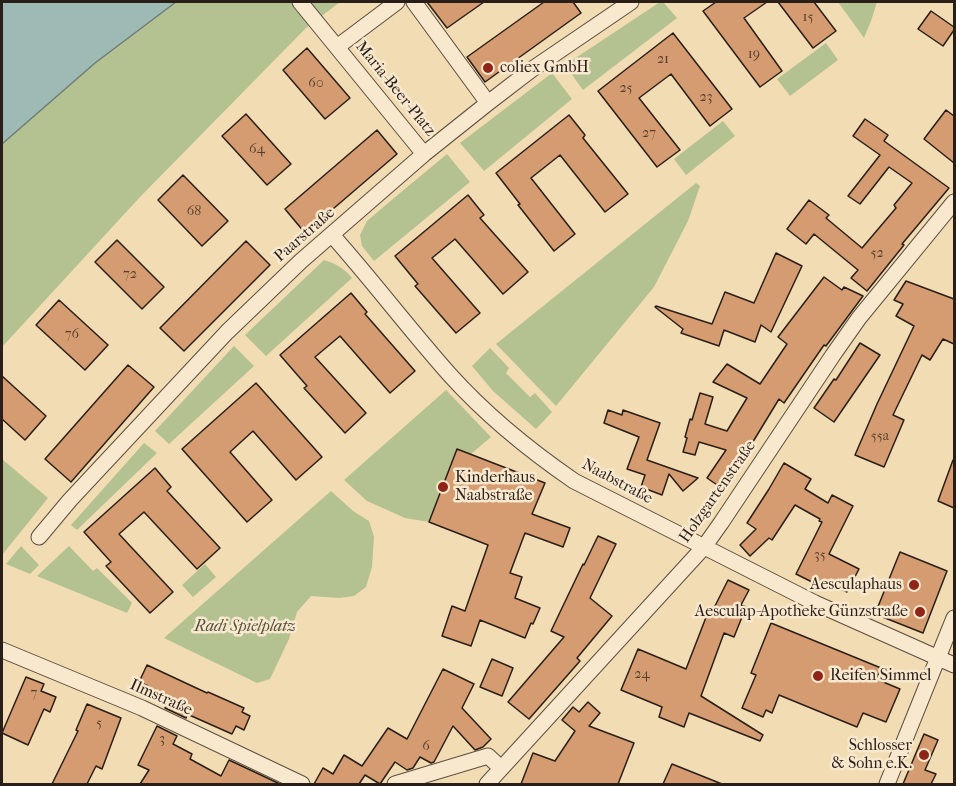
<!DOCTYPE html>
<html>
<head>
<meta charset="utf-8">
<style>
  body { margin:0 }
  #map { position:relative; width:956px; height:786px; overflow:hidden; background:#f2dcb3; font-family:"IM FELL French Canon",serif }
  canvas { display:block }
  .frame { position:absolute; inset:0; border:3px solid #2a1e18; pointer-events:none }
</style>
</head>
<body>
<div id="map">
<canvas width="956" height="786"></canvas>
<div class="frame"></div>
</div>
<script>
const g = document.querySelector('canvas').getContext('2d');
g.lineJoin = 'round';
function fill(path, color) {
  g.fillStyle = color;
  g.fill(path, 'evenodd');
}
function strokePath(path, color, width, dash) {
  g.strokeStyle = color;
  g.lineWidth = width;
  g.lineCap = dash ? 'butt' : 'round';
  g.setLineDash(dash || []);
  g.stroke(path);
}
function drawText(font, color, halo, rows, align = 'center') {
  g.font = font + ' "IM FELL French Canon",serif';
  g.lineWidth = 5;
  g.setLineDash([]);
  g.textBaseline = 'middle';
  g.strokeStyle = halo;
  g.fillStyle = color;
  for (const [text, x, y, turn = 0] of rows) {
    g.save();
    g.translate(x, y);
    g.rotate((+turn || 0) * Math.PI / 180);
    g.textAlign = isNaN(turn) ? turn : align;
    if (halo) g.strokeText(text, 0, 0);
    g.fillText(text, 0, 0);
    g.restore();
  }
}
fill(new Path2D(`
  M 176,2 L 340,2 L 306,28 L 140,197 L 2,347 L 2,144 L 95,63 Z
  M 660,2 L 663,2 L 677,18 L 583,90 L 565,65 Z
  M 838,2 L 877,2 L 871,21 L 864,38 Z
  M 826,43 L 838,60 L 790,96 L 777,79 Z
  M 552,73 L 572,99 L 484,171 L 460,143 Z
  M 723,121 L 735,136 L 686,175 L 674,159 Z
  M 447,154 L 470,182 L 374,261 L 362,246 L 360,235 L 367,221 L 394,198 Z
  M 696,183 L 700,186 L 688,221 L 654,287 L 556,406 L 496,344 Z
  M 324,260 C 336,264 344,268 352,278 L 266,356 L 245,335 Z
  M 234,346 L 254,366 L 169,444 L 155,431 Z
  M 490,348 L 509,368 L 506,373 L 530,397 L 535,393 L 552,412 L 536,429 L 493,391 L 472,366 Z
  M 446,390 L 491,437 L 471,454 L 457,449 L 429,522 L 405,518 L 367,501 L 344,480 Z
  M 144,443 L 157,453 L 77,530 L 71,525 Z
  M 2,459 L 48,498 L 2,555 Z
  M 331,491 L 353,511 L 369,521 L 374,537 L 372,567 L 366,587 L 354,596 L 340,598 L 311,596 L 297,612 L 289,639 L 270,679 L 257,683 L 164,638 Z
  M 21,546 L 39,565 L 30,574 L 6,564 Z
  M 69,546 L 93,571 L 97,568 L 132,603 L 127,613 L 37,576 Z
  M 205,564 L 216,577 L 193,597 L 182,585 Z`), '#b4c291');
const water = new Path2D(`
  M 2,2 L 176,2 L 95,63 L 2,144 Z`);
fill(water, '#9dbab5');
strokePath(water, '#6f7c76', 1.5);
const building = new Path2D(`
  M 427,2 L 484,2 L 447,28 Z
  M 544,2 L 573,2 L 581,13 L 485,82 L 467,57 Z
  M 716,2 L 767,2 L 744,18 L 782,71 L 760,87 L 703,11 Z
  M 778,2 L 814,2 L 836,31 L 813,48 Z
  M 931,11 L 954,27 L 954,30 L 943,46 L 918,29 Z
  M 673,33 L 732,109 L 710,126 L 671,74 L 639,98 L 680,150 L 657,167 L 598,91 Z
  M 307,48 L 350,98 L 325,119 L 283,70 Z
  M 946,110 L 954,116 L 954,163 L 924,139 Z
  M 246,114 L 291,164 L 267,185 L 222,136 Z
  M 569,115 L 585,135 L 583,138 L 628,194 L 605,212 L 560,155 L 531,178 L 575,234 L 554,251 L 522,210 L 518,205 L 520,204 L 496,173 Z
  M 865,119 L 888,135 L 884,141 L 949,188 L 902,244 L 904,245 L 867,291 L 851,278 L 858,270 L 814,234 L 806,244 L 787,229 L 809,200 L 829,215 L 826,218 L 862,248 L 896,208 L 894,205 L 912,183 L 889,167 L 860,204 L 848,196 L 880,155 L 853,136 Z
  M 377,130 L 397,154 L 305,233 L 285,209 Z
  M 183,175 L 228,221 L 202,246 L 158,200 Z
  M 468,195 L 484,215 L 480,218 L 528,272 L 503,294 L 455,239 L 432,258 L 480,313 L 456,333 L 415,286 L 418,284 L 395,256 Z
  M 117,240 L 164,287 L 142,309 L 95,262 Z
  M 246,241 L 270,265 L 184,351 L 160,328 Z
  M 776,253 L 802,266 L 771,332 L 761,325 L 755,342 L 724,330 L 719,346 L 681,333 L 683,329 L 655,307 L 656,306 L 712,324 L 725,292 L 754,303 Z
  M 824,277 L 842,290 L 844,287 L 863,296 L 826,346 L 824,345 L 784,403 L 779,399 L 737,468 L 723,489 L 707,478 L 726,450 L 699,442 L 695,455 L 683,452 L 687,438 L 685,437 L 690,419 L 692,420 L 700,393 L 713,397 L 705,424 L 727,431 L 747,398 L 713,382 L 727,364 L 760,384 L 787,344 L 778,337 Z
  M 906,281 L 954,299 L 954,344 L 943,339 L 930,360 L 922,355 L 893,415 L 904,420 L 884,467 L 855,455 L 877,404 L 914,326 L 896,316 L 903,304 L 894,300 Z
  M 351,293 L 367,312 L 365,314 L 415,371 L 390,393 L 340,336 L 315,357 L 366,413 L 345,433 L 304,388 L 307,386 L 280,355 Z
  M 59,300 L 108,345 L 85,370 L 36,325 Z
  M 860,343 L 880,355 L 834,422 L 814,408 L 834,379 L 836,380 Z
  M 128,365 L 154,387 L 71,482 L 45,459 Z
  M 2,376 L 46,416 L 25,440 L 2,419 Z
  M 256,383 L 322,457 L 296,480 L 253,431 L 230,452 L 272,500 L 247,522 L 182,449 Z
  M 608,410 L 622,415 L 623,410 L 660,423 L 647,460 L 698,478 L 683,491 L 669,474 L 662,495 L 641,487 L 645,475 L 627,469 L 639,437 L 604,423 Z
  M 457,449 L 545,483 L 532,514 L 570,528 L 563,547 L 525,533 L 510,573 L 522,577 L 515,598 L 540,608 L 533,624 L 531,623 L 525,638 L 480,620 L 471,646 L 442,636 L 452,606 L 465,611 L 488,545 L 429,522 Z
  M 953,460 L 954,460 L 954,508 L 938,501 Z
  M 784,463 L 811,479 L 805,489 L 828,503 L 832,495 L 853,506 L 829,554 L 859,569 L 847,592 L 825,581 L 822,587 L 796,574 L 822,522 L 819,521 L 820,519 L 795,505 L 772,540 L 769,538 L 750,556 L 740,545 L 756,529 L 747,523 L 769,489 Z
  M 155,468 L 171,487 L 167,491 L 220,548 L 197,569 L 144,512 L 119,534 L 173,592 L 150,613 L 106,566 L 111,562 L 84,532 Z
  M 598,536 L 616,544 L 590,598 L 612,616 L 577,658 L 580,661 L 529,719 L 508,702 L 564,637 L 551,631 L 583,564 L 584,565 Z
  M 900,552 L 947,571 L 923,633 L 875,614 Z
  M 728,580 L 749,590 L 741,605 L 746,607 L 734,637 L 724,633 L 701,696 L 763,735 L 760,741 L 689,713 L 684,727 L 659,717 L 662,707 L 621,690 L 638,649 L 686,669 L 710,607 L 714,608 Z
  M 771,623 L 881,668 L 876,679 L 900,689 L 886,722 L 863,713 L 857,727 L 779,695 L 772,713 L 766,710 L 763,717 L 742,708 L 756,675 L 751,673 Z
  M 492,659 L 513,668 L 502,696 L 480,687 Z
  M 147,665 L 207,693 L 208,692 L 244,708 L 242,712 L 250,716 L 244,730 L 236,726 L 232,734 L 187,714 L 186,718 L 165,708 L 167,704 L 144,693 L 148,686 L 139,682 Z
  M 443,669 L 474,684 L 462,708 L 491,739 L 483,747 L 475,750 L 453,726 L 434,762 L 431,763 L 420,757 L 413,768 L 407,770 L 395,762 L 380,784 L 365,775 L 359,784 L 314,784 L 323,768 L 333,774 L 344,755 L 362,766 L 388,728 L 407,739 Z
  M 26,677 L 44,684 L 41,691 L 56,697 L 50,712 L 44,709 L 28,745 L 2,733 Z
  M 588,702 L 600,713 L 589,726 L 634,743 L 618,784 L 521,784 L 533,753 L 555,761 L 575,731 L 562,720 L 573,707 L 579,712 Z
  M 87,704 L 121,718 L 102,769 L 96,766 L 87,784 L 52,784 L 78,731 L 76,730 Z
  M 157,726 L 177,736 L 173,744 L 192,754 L 190,759 L 221,776 L 229,760 L 280,784 L 140,784 L 149,770 L 138,765 Z
  M 924,734 L 938,740 L 925,770 L 936,774 L 931,784 L 903,784 Z
  M 672,764 L 722,784 L 663,784 Z`);
fill(building, '#d59c71');
strokePath(building, '#2a1e18', 1.5);
const street = new Path2D(`
  M 300,2 L 424,154
  M 414,2 L 488,103
  M 337,47 L 397,2
  M 332,235 C 373,281 409,329 450,375 C 487,416 529,450 574,481 L 815,603 L 954,665
  M 39,537 L 70,500 L 227,332 L 301,261 L 424,154 L 488,103 L 531,70 L 631,2
  M 2,650 L 142,708 L 302,784
  M 395,784 L 488,756 L 501,768
  M 487,784 L 704,547 L 721,523 L 833,355 L 859,318 L 954,202
  M 887,784 L 954,618`);
strokePath(street, '#5c4e3f', 17);
strokePath(street, '#f7e8ce', 15);
for (const [x, y, r, color] of [
  [488,68,6,"#8f2418"],
  [443,487,6,"#8f2418"],
  [914,585,6,"#8f2418"],
  [920,612,6,"#8f2418"],
  [818,676,6,"#8f2418"],
  [924,755,6,"#8f2418"]
]) {
  const dot = new Path2D();
  dot.arc(x, y, r, 0, 2 * Math.PI);
  g.fillStyle = color;
  g.fill(dot);
  strokePath(dot, '#f7e8ce', 2);
}
drawText('14px', '#553e2e', null, [
  ["15",808,18],
  ["19",754,55],
  ["21",663,60],
  ["60",316,84],
  ["25",626,89],
  ["23",706,98],
  ["27",649,134],
  ["64",257,150],
  ["68",194,212],
  ["52",877,254],
  ["72",130,275],
  ["76",72,335],
  ["55a",880,437],
  ["35",820,556],
  ["24",642,675],
  ["7",34,694],
  ["5",99,724],
  ["3",162,740],
  ["6",426,747]
]);
drawText('16px', '#2a1e18', '#f7e8ce', [
  ["coliex GmbH",500,68],
  ["Kinderhaus",455,478],
  ["Naabstraße",455,496],
  ["Aesculaphaus",902,585,"right"],
  ["Aesculap-Apotheke Günzstraße",908,612,"right"],
  ["Reifen Simmel",830,676],
  ["Schlosser",912,746,"right"],
  ["& Sohn e.K.",912,764,"right"]
], 'left');
drawText('16px', '#2a1e18', '#f7e8ce', [
  ["Maria-Beer-Platz",395,89,51],
  ["Paarstraße",305,235,-41],
  ["Naabstraße",617,482,28],
  ["Holzgartenstraße",718,492,-55],
  ["Ilmstraße",161,698,24]
]);
drawText('italic 16px', '#534f3c', '#f7e8ce', [
  ["Radi Spielplatz",245,627]
]);
</script>
</body>
</html>
